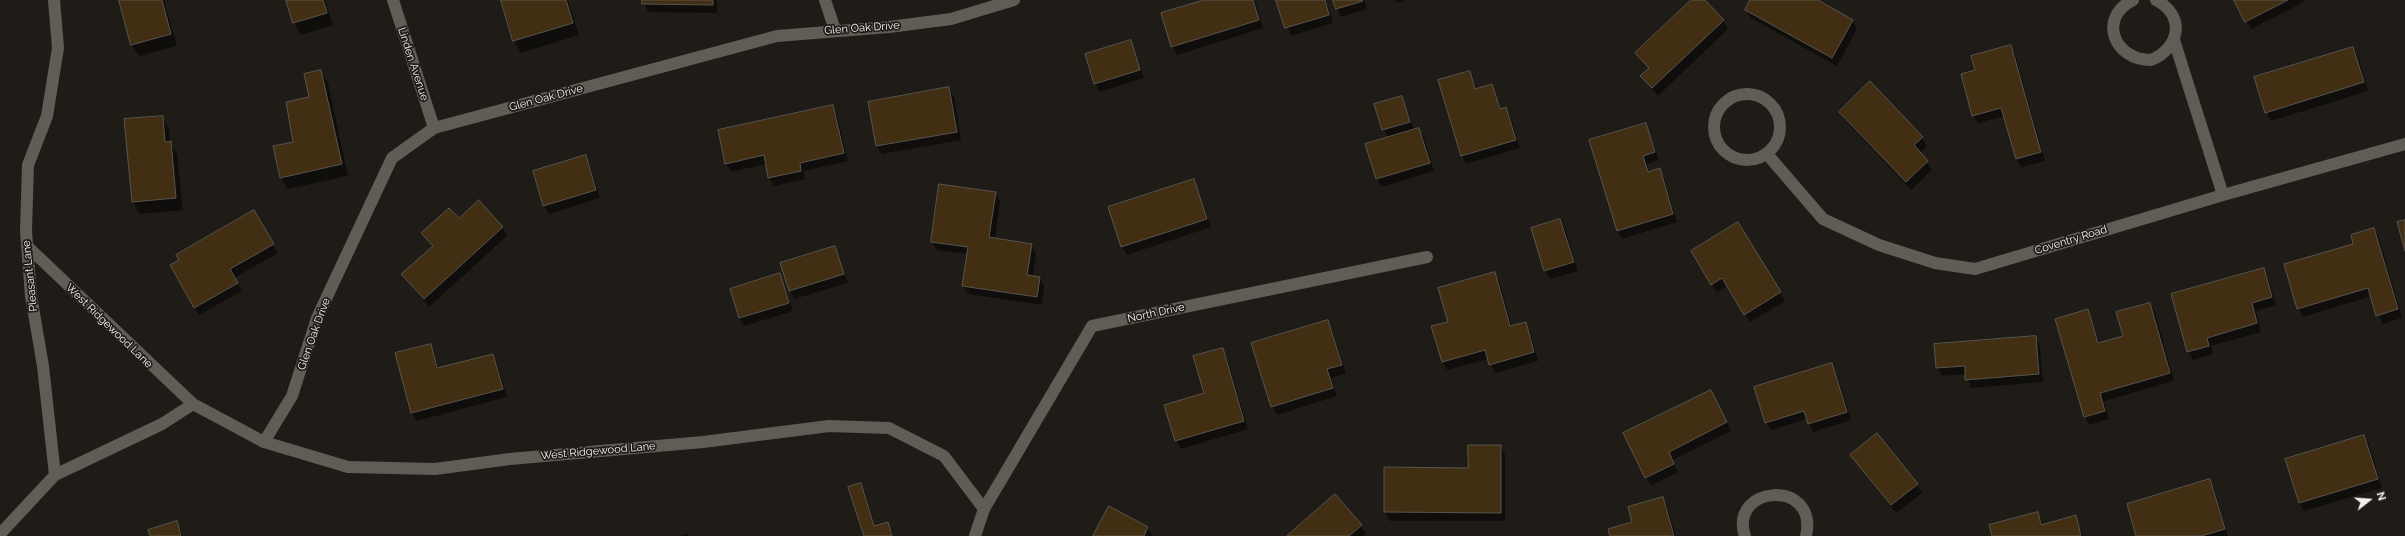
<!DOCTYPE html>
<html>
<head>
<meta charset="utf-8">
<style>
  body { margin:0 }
  #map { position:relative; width:2405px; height:536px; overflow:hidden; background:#1f1c17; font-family:Raleway,sans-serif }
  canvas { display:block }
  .north { position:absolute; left:2349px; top:480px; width:40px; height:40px; -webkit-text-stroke:3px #1f1c17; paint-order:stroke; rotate:73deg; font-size:11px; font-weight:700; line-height:16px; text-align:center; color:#f4f2ef }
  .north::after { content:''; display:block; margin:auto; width:14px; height:18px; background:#f4f2ef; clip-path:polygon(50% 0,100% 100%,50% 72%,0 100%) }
</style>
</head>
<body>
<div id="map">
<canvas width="2405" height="536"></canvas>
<div class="north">N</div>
</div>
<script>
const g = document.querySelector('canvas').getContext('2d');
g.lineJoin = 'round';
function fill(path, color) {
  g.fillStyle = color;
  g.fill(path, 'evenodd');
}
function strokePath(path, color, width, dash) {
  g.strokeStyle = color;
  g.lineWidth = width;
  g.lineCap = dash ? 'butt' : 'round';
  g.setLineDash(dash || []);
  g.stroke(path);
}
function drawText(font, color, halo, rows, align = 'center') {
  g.font = font + ' Raleway,sans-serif';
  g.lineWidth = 3.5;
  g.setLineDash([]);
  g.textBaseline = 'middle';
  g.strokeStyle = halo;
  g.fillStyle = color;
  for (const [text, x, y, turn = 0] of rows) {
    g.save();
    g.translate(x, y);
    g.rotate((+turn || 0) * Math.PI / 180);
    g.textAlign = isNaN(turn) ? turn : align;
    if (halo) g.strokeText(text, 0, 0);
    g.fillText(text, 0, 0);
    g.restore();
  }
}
fill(new Path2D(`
  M 120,0 L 164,0 L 177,46 L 139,56 L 132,45 Z
  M 287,0 L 325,0 L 333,25 L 301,35 L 294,23 Z
  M 502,0 L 568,0 L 579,35 L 521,53 L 514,41 Z
  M 643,0 L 717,0 L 717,13 L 648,12 Z
  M 1208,0 L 1255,0 L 1263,28 L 1177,55 L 1172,46 Z
  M 1277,0 L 1326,0 L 1333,23 L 1291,36 Z
  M 1334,0 L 1364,0 L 1367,9 L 1341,17 Z
  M 1395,0 L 1405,0 L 1397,3 Z
  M 1692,0 L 1704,0 L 1723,20 L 1728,29 L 1658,96 L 1641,76 L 1649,69 L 1637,53 Z
  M 1751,0 L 1820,0 L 1819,2 L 1852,20 L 1857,29 L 1837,66 L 1751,18 L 1746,10 Z
  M 2235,0 L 2303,0 L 2304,2 L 2251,29 Z
  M 1130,42 L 1144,78 L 1100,92 L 1095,83 Z
  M 2010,46 L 2015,54 L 2045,161 L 2021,167 L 2016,159 L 2005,116 L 1978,123 L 1973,115 Z
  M 2353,48 L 2358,56 L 2368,91 L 2271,121 L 2266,112 Z
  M 321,71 L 328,83 L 348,176 L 287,189 L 281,177 Z
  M 1469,72 L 1477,89 L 1492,85 L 1501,109 L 1506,108 L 1510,116 L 1520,148 L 1466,164 L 1462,156 L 1439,81 Z
  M 949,88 L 954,97 L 961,140 L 882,154 L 877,146 Z
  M 1402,97 L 1414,130 L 1419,129 L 1424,137 L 1434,171 L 1382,187 L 1377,179 L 1367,145 L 1388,138 L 1375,105 Z
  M 833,106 L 837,115 L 848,161 L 804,171 L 805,179 L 774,186 L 769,178 L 766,164 L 731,172 L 726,164 Z
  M 1840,112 L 1922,137 L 1927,146 L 1919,153 L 1932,170 L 1911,190 L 1845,120 Z
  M 162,117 L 169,129 L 170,142 L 177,154 L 183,210 L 140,214 L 133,202 L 125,120 Z
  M 1646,124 L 1659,160 L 1647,164 L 1649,172 L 1659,169 L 1664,178 L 1677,222 L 1622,239 L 1618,230 Z
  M 585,156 L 590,164 L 600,198 L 549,214 L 544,205 Z
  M 1194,181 L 1211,227 L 1127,255 L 1122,247 Z
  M 995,193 L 1000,201 L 995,239 L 1031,245 L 1036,253 L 1033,277 L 1040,278 L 1044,286 L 1042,305 L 968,294 L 963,286 L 968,254 L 937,250 L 932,241 Z
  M 254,211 L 278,253 L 234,278 L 242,291 L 199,315 L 171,265 Z
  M 459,219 L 502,227 L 507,236 L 429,307 L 402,275 L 433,247 L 423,233 Z
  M 1560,220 L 1565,228 L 1578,271 L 1550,279 L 1545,271 L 1532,229 Z
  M 1738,223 L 1785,301 L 1750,322 L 1728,286 L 1717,292 L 1697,260 Z
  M 2374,229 L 2379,238 L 2402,318 L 2382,324 L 2372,296 L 2303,317 L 2298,308 L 2355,244 Z
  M 834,247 L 848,283 L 794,299 L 790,291 Z
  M 2263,269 L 2268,277 L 2276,305 L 2256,311 L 2261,332 L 2211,346 L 2213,354 L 2193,360 L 2188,352 Z
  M 1494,273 L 1499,281 L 1512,327 L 1525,323 L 1530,332 L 1538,361 L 1495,373 L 1488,359 L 1447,370 L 1443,362 L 1433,327 L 1449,322 Z
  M 780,274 L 793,311 L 744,326 L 739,318 Z
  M 2150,304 L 2155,312 L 2174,381 L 2104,401 L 2109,419 L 2089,425 L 2085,417 L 2057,319 L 2088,310 L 2100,344 L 2124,337 Z
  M 1327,321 L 1332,329 L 1346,373 L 1331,378 L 1337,396 L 1277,415 L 1272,406 Z
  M 2035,337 L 2040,346 L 2043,382 L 1971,388 L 1966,374 L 1942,376 L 1937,368 Z
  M 430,345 L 439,369 L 493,355 L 497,363 L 507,397 L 417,421 L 412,413 L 397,354 Z
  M 1222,349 L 1227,357 L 1248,429 L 1181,449 L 1176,440 L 1205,394 Z
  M 1831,364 L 1836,372 L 1851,420 L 1813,432 L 1807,419 L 1771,430 L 1766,422 Z
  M 1716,399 L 1731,431 L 1672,460 L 1678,472 L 1651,486 L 1624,434 Z
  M 2364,436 L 2369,444 L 2382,488 L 2304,511 L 2299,503 L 2286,459 Z
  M 1501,446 L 1505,454 L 1505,521 L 1390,521 L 1385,512 L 1385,468 L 1469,469 Z
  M 1852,455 L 1917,484 L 1922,493 L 1896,513 Z
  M 2209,480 L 2214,489 L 2228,536 L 2138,536 Z
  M 860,484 L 865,492 L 875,527 L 887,523 L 893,536 L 865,536 Z
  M 1662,498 L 1667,506 L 1676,536 L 1611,536 L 1633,523 Z
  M 1109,508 L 1148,528 L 1152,536 L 1094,536 Z
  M 2037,513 L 2043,525 L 2075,516 L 2083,536 L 1993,536 Z
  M 176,522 L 183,536 L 151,536 Z
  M 1361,525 L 1366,534 L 1363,536 L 1288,536 Z
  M 687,534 L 689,536 L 679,536 Z`), '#0007');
const building = new Path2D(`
  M 119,0 L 162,0 L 171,34 L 131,45 Z
  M 286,0 L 323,0 L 327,13 L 293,23 Z
  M 501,0 L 566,0 L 573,23 L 513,41 Z
  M 642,0 L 713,0 L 713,5 L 642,4 Z
  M 1204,0 L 1253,0 L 1259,20 L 1171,47 L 1161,13 Z
  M 1276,0 L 1325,0 L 1329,15 L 1285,28 Z
  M 1333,0 L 1362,0 L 1363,1 L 1336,9 Z
  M 1691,0 L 1705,0 L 1724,20 L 1652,88 L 1640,76 L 1649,68 L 1635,53 Z
  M 1750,0 L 1818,0 L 1853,20 L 1832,58 L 1745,10 Z
  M 2234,0 L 2288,0 L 2245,22 Z
  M 1131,40 L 1140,70 L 1094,84 L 1085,54 Z
  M 2011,45 L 2041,152 L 2016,159 L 2001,108 L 1972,116 L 1961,74 L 1975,70 L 1971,56 Z
  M 2353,47 L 2364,82 L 2265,113 L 2254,77 Z
  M 321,70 L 342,164 L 280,178 L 273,146 L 293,142 L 286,102 L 309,97 L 304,74 Z
  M 1470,71 L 1475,89 L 1492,84 L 1500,109 L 1506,107 L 1516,140 L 1461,156 L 1438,80 Z
  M 1870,81 L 1923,137 L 1914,145 L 1928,161 L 1906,182 L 1839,112 Z
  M 949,87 L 957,132 L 876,146 L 868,102 Z
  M 1402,96 L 1410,122 L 1382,130 L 1374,104 Z
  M 833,105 L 844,153 L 800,163 L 801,171 L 768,178 L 764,155 L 725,164 L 718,130 Z
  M 163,116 L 165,142 L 171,141 L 176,198 L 132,202 L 124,119 Z
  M 1646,123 L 1655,152 L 1643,156 L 1648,172 L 1660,168 L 1673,214 L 1617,231 L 1589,140 Z
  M 1419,128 L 1430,163 L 1376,179 L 1365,144 Z
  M 586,155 L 596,190 L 543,206 L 533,171 Z
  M 1194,179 L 1207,219 L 1121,247 L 1108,207 Z
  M 939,184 L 996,192 L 989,237 L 1032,244 L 1027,275 L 1040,277 L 1037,297 L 962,286 L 968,247 L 931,242 Z
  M 479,200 L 503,227 L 424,299 L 401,274 L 433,246 L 421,233 L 449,208 L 459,218 Z
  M 254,210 L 274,244 L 230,269 L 238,283 L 194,308 L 170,265 L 179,260 L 176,255 Z
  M 1560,219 L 1574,262 L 1544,271 L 1531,228 Z
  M 2405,220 L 2405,251 L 2397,222 Z
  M 1738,222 L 1781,292 L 1744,315 L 1722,278 L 1711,285 L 1691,251 Z
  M 2374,228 L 2398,309 L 2376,316 L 2368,288 L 2297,309 L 2284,264 L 2353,244 L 2351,235 Z
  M 835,246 L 844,274 L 789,291 L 780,263 Z
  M 2264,268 L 2272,297 L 2252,303 L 2257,323 L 2207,338 L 2209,346 L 2187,352 L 2171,294 Z
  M 1495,272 L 1510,326 L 1526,322 L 1534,352 L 1489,365 L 1485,350 L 1442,362 L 1431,326 L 1448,322 L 1438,288 Z
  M 780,273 L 789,303 L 739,318 L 730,289 Z
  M 2150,303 L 2170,373 L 2100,393 L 2105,411 L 2084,417 L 2055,319 L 2088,309 L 2098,343 L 2123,336 L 2116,312 Z
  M 1328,320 L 1342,365 L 1327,369 L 1333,388 L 1271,407 L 1251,343 Z
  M 2036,336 L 2039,374 L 1965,380 L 1965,366 L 1936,368 L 1934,344 Z
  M 431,344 L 437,368 L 493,354 L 503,389 L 411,413 L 395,353 Z
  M 1223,348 L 1244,421 L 1175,441 L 1164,405 L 1204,393 L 1193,356 Z
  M 1832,363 L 1847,412 L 1808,424 L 1804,411 L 1765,423 L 1754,387 Z
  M 1711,390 L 1727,422 L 1669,452 L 1674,464 L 1645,478 L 1623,433 Z
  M 1877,433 L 1918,484 L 1891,505 L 1850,455 Z
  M 2364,435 L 2378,479 L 2299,503 L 2285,459 Z
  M 1468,445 L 1501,445 L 1501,513 L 1384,512 L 1384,467 L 1468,468 Z
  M 2210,479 L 2225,529 L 2201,536 L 2136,536 L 2127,504 Z
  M 861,483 L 874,526 L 888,522 L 892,536 L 864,536 L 848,487 Z
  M 1335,494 L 1362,525 L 1349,536 L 1287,536 Z
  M 1663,497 L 1674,536 L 1610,536 L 1608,529 L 1632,522 L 1628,507 Z
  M 1109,506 L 1148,527 L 1144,536 L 1093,536 Z
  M 2038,512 L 2041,525 L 2076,515 L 2081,536 L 1992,536 L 1989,525 Z
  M 177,521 L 181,536 L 150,536 L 148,530 Z`);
fill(building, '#422f13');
strokePath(building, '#58544f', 1);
strokePath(new Path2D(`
  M 393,0 L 434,128
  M 825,0 L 835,30
  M 2133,0 C 2098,17 2113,60 2151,60 C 2180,48 2186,16 2156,0
  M 2174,40 L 2223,195
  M1714 127a33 33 0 1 1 66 0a33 33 0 1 1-66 0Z
  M 1767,154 L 1823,219 L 1879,245 L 1935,263 L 1975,269 L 2223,195 L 2405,144
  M 27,246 L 193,404 L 264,442 L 348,467 L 435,469 L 510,459 L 703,442 L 829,426 L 889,428 L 944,456 L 984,509
  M 264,442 L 292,396 L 317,318 L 392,158 L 434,128 L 777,36 L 889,27 L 951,19 L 1014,0
  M 55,475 L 162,424 L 193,404
  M 0,534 L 55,475 L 43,366 L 31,296 L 26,231 L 28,165 L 47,116 L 58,48 L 54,0
  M 975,536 L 984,509 L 1092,326 L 1427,257
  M 1745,536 C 1728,485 1819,478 1806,536`), '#605c56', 12);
drawText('11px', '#f4f2ef', '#1f1c17', [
  ["Glen Oak Drive",862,28,-4],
  ["Linden Avenue",413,64,72],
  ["Glen Oak Drive",546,98,-15],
  ["Coventry Road",2071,240,-17],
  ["Pleasant Lane",30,276,-96],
  ["North Drive",1156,313,-12],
  ["West Ridgewood Lane",109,326,44],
  ["Glen Oak Drive",314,334,-70],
  ["West Ridgewood Lane",598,451,-5]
]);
</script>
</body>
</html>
